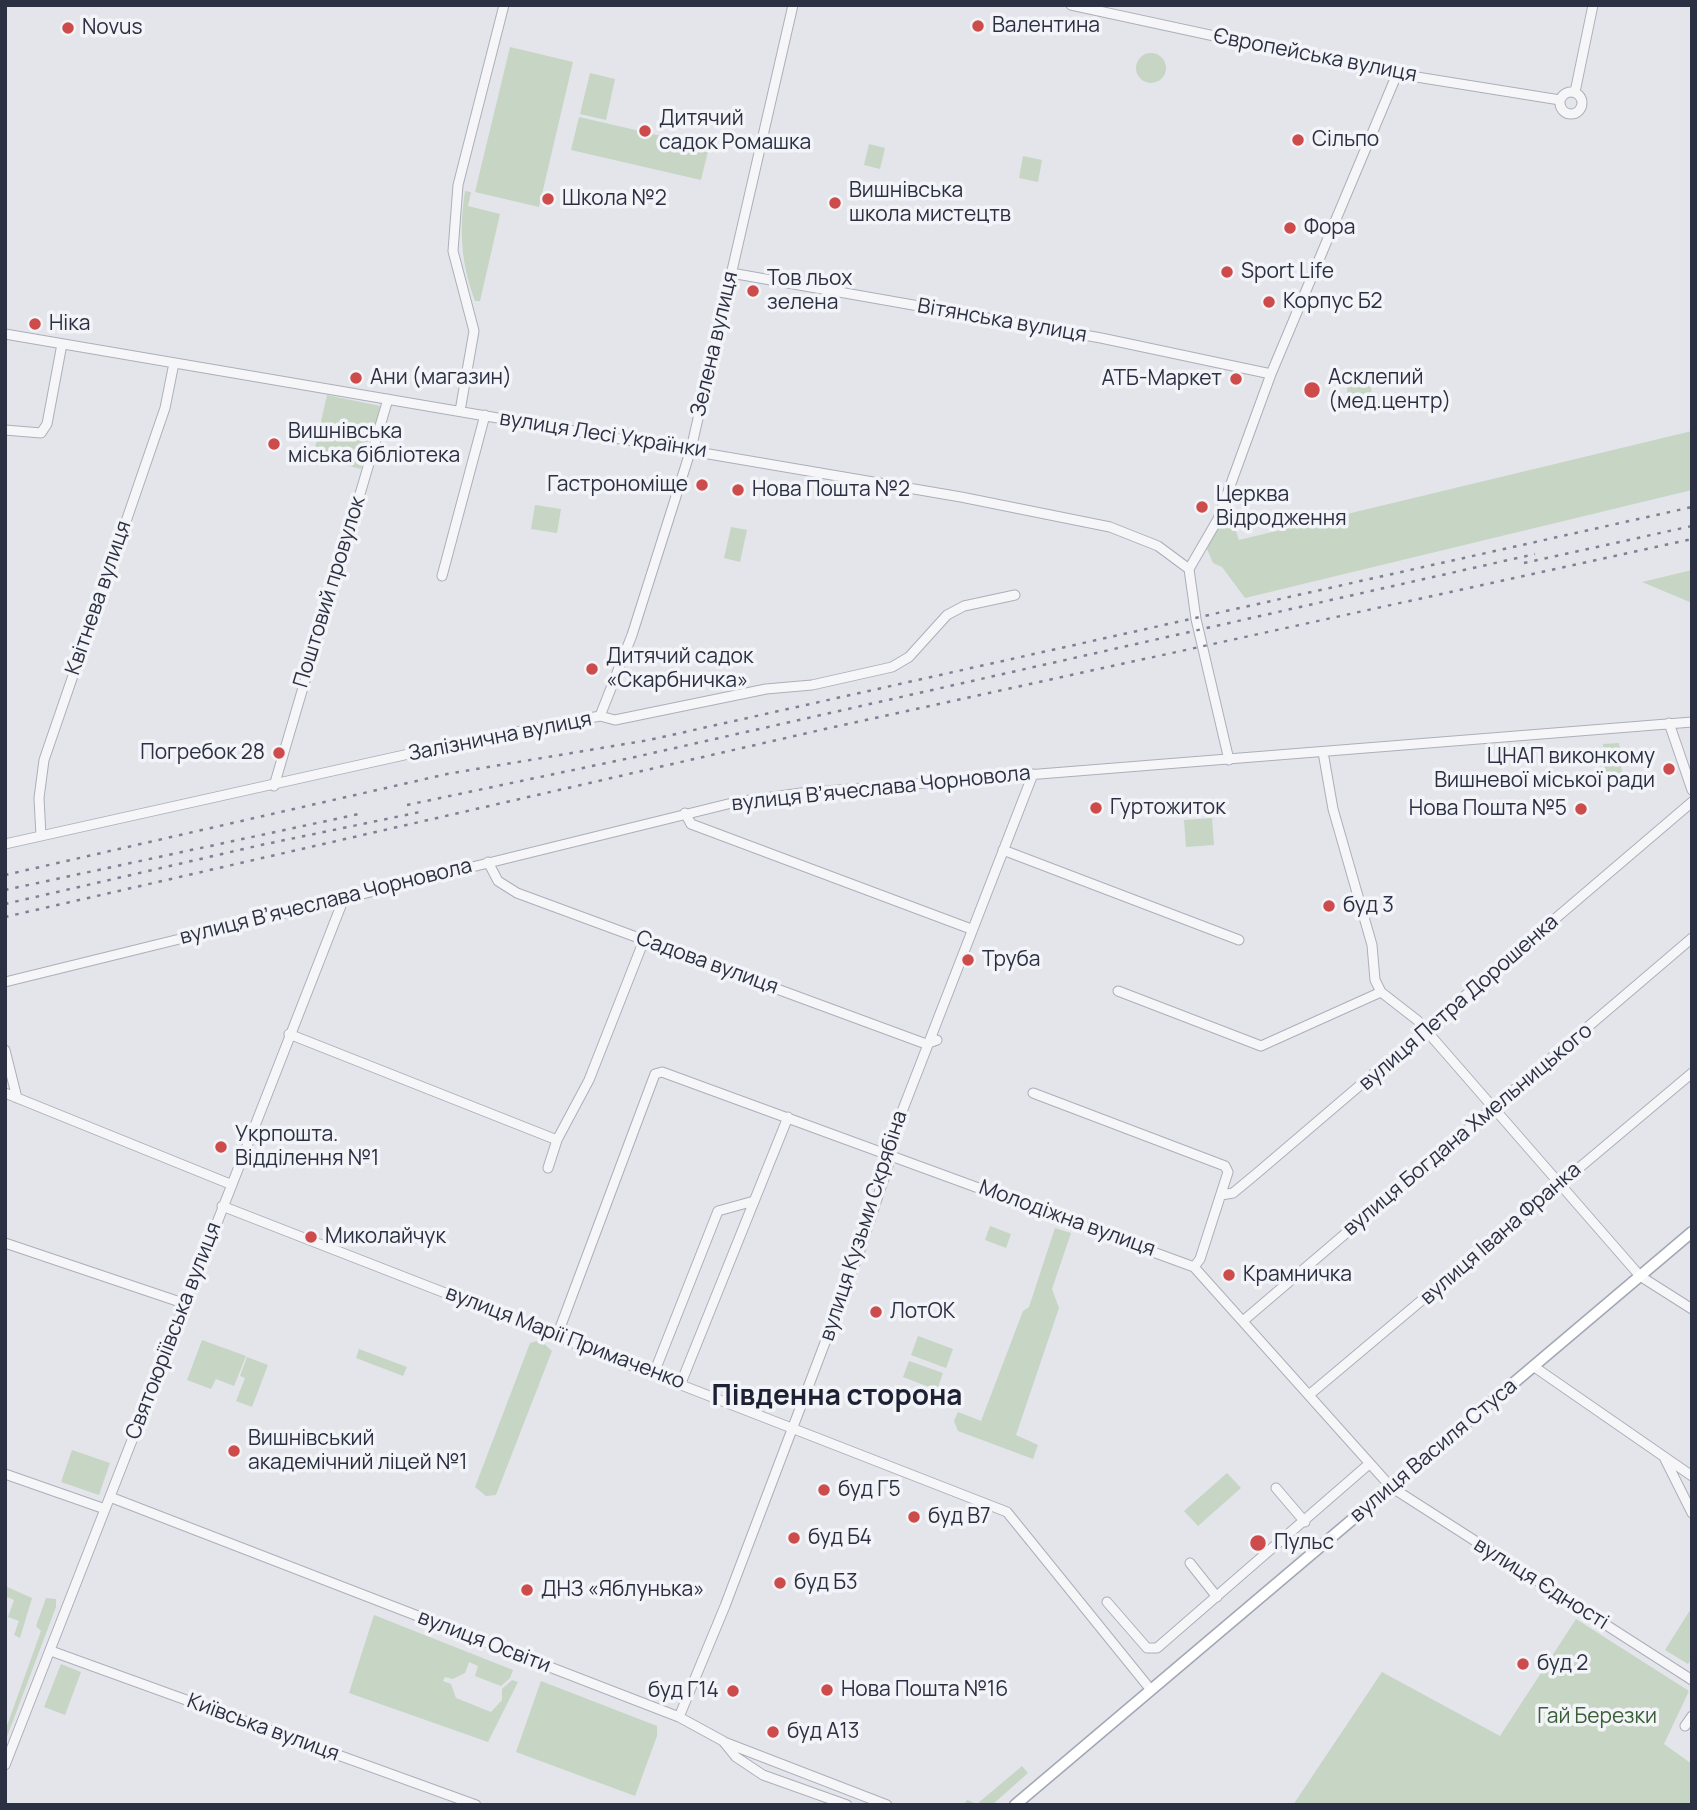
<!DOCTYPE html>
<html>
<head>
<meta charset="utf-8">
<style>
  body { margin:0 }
  #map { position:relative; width:1697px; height:1810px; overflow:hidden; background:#e3e5eb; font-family:Manrope,sans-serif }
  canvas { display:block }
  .frame { position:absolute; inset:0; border:7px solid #2b3043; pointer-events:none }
</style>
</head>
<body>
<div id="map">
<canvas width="1697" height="1810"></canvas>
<div class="frame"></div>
</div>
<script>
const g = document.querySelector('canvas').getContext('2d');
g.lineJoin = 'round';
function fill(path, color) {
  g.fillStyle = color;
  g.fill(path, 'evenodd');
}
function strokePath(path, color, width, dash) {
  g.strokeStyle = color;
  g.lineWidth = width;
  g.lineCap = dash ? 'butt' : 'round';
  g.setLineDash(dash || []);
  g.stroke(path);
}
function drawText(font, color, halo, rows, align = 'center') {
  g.font = font + ' Manrope,sans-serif';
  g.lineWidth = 7;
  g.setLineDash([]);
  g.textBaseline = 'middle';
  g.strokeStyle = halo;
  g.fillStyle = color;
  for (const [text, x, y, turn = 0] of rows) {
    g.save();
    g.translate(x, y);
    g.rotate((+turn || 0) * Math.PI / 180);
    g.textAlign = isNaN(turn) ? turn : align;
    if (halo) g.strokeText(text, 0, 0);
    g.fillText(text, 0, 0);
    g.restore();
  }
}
fill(new Path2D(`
  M 510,47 L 573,62 L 539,207 L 475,192 Z
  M1136 68a15 15 0 1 1 30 0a15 15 0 1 1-30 0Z
  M 590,73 L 615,79 L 606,120 L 580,114 Z
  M 579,117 L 709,147 L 701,180 L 571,150 Z
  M 869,144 L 885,148 L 880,169 L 864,165 Z
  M 1023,156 L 1042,160 L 1038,182 L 1019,178 Z
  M 465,191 L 471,192 L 468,206 L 500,214 L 480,301 L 475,301 C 461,263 459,231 465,191 Z
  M 1351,378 L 1369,382 C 1373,389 1372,401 1366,407 L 1347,403 L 1347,382 Z
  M 327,395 L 380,406 L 372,441 L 368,441 L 361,469 L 313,457 Z
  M 1692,431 L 1692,490 L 1245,598 L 1222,567 L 1213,563 L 1207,549 L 1220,520 L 1232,519 L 1239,540 Z
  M 535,505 L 561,509 L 557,533 L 531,529 Z
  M 731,527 L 747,530 L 740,562 L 724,558 Z
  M 1692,570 L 1692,603 L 1642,582 Z
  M 1619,743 L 1622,775 L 1605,776 L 1603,744 Z
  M 1212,818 L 1214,845 L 1186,847 L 1184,820 Z
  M 990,1226 L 1011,1234 L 1006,1248 L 985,1240 Z
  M 1055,1228 L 1071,1233 L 1052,1289 L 1059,1308 L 1016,1435 L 1038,1445 L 1033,1459 L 958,1431 L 954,1421 L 958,1412 L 981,1421 L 1023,1311 L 1029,1307 Z
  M 918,1336 L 953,1349 L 946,1368 L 911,1355 Z
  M 202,1340 L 246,1356 L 234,1386 L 216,1379 L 211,1389 L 187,1380 Z
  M 540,1340 L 552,1351 L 496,1495 L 486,1496 L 475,1487 L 530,1343 Z
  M 359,1349 L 407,1367 L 403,1376 L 356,1358 Z
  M 247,1357 L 268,1365 L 252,1407 L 236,1401 L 245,1378 L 240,1376 Z
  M 909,1361 L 943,1373 L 937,1390 L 903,1377 Z
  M 72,1450 L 110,1463 L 99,1495 L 61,1482 Z
  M 1227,1473 L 1241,1488 L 1198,1526 L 1184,1511 Z
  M 5,1586 L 32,1598 L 20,1638 L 14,1635 L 19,1621 L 8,1617 L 14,1600 L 5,1596 Z
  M 46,1598 L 56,1599 L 56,1607 L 5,1742 L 5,1731 L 41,1631 L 36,1626 Z
  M 1692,1607 L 1692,1658 L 1688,1664 L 1665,1650 Z
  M 374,1615 L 513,1670 L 510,1678 L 501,1686 L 475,1676 L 478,1666 L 469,1662 L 465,1673 L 453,1679 L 445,1677 L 443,1681 L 451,1684 L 456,1698 L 491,1712 L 502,1700 L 502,1689 L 512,1680 L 518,1682 L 488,1742 L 349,1693 Z
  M 1576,1619 L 1689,1691 L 1664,1744 L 1692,1764 L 1692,1805 L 1293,1805 L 1382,1672 L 1500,1736 Z
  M 61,1664 L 81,1672 L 65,1715 L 44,1707 Z
  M 541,1681 L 657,1726 L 657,1736 L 635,1796 L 516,1752 Z
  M 1022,1766 L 1028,1773 L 992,1805 L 964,1805 L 967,1800 L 977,1804 Z`), '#c6d5c4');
const minor = new Path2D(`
  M 1071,5 L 1367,69 L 1560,100
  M1560 103a11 11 0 1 1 22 0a11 11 0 1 1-22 0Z
  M 1575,92 L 1593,5
  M 731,273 L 1101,338 L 1271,374
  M 5,334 L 961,497 L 1110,527 L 1158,546 L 1189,569
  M 460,411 L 474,331 L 453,251 L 458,185 L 504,5
  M 5,430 L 41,433 L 47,424 L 62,344
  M 442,576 L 485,415
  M 600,716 L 632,635 L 691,449 L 793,5
  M 1669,723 L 1692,790
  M 1323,752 L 1333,809 L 1372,945 L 1375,980 L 1381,992 L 1417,1020 L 1640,1276 L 1692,1309
  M 1229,760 L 1196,619 L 1189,569 L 1218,519 L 1271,374 L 1397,74
  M 274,786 L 388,399
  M 685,813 L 691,824 L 971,929
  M 41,836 L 39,798 L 44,760 L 165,408 L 174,363
  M 5,844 L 449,745 L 600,716 L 615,720 L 766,689 L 812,685 L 892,667 L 909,657 L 947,615 L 964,606 L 1015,595
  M 1003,850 L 1239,940
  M 488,862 L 498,881 L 517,893 L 926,1044 L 937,1040
  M 5,982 L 736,802 L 801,793 L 1692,722
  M 1118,991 L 1261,1046 L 1381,992
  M 289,1034 L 557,1140
  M 5,1050 L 17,1098
  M 5,1093 L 230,1184
  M 1033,1093 L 1225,1166 L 1228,1172 L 1200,1259 L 1194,1267
  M 548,1168 L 557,1140 L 589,1080 L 644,940
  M 1221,1195 L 1233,1193 L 1256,1174 L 1692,802
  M 222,1206 L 1007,1512 L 1151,1690
  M 5,1243 L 183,1303
  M 1243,1321 L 1692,938
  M 557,1336 L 655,1074 L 662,1072 L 1194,1267 L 1391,1487 L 1692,1680
  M 1533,1366 L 1692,1476
  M 654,1373 L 718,1211 L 754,1201
  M 681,1383 L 788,1117
  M 1309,1395 L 1692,1073
  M 1664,1457 L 1692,1513
  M 5,1474 L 105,1509
  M 1276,1488 L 1305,1522
  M 110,1497 L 679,1717 L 723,1741 L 736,1757 L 763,1775 L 847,1805
  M 1190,1563 L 1217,1597
  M 1107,1602 L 1147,1648 L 1157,1648 L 1369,1464
  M 51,1651 L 476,1805
  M 679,1717 L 725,1606 L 859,1253 L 888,1166 L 891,1140 L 1033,774
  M 1685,1726 L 1692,1716
  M 724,1742 L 887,1805
  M 5,1765 L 344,898`);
const major = new Path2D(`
  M 1015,1805 L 1692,1232`);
strokePath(minor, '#acafb9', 11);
strokePath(major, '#a2a7b6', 13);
strokePath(minor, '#f6f6f9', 9);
strokePath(major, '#fff', 10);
strokePath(new Path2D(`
  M 1524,563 L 1692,526
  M 407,805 L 635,757 L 1535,554
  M 5,875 L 447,774 L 649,740 L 1692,507
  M 5,890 L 359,814
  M 5,904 L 261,845 L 425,811
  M 5,917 L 825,729 L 1692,539`), '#7c8294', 2.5, [3.5, 7]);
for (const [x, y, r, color] of [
  [978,26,7,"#cd4c4b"],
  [68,28,7,"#cd4c4b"],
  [645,131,7,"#cd4c4b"],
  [1298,140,7,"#cd4c4b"],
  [548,199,7,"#cd4c4b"],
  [835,203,7,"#cd4c4b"],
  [1290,228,7,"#cd4c4b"],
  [1227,272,7,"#cd4c4b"],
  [753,291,7,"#cd4c4b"],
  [1269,302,7,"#cd4c4b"],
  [35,324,7,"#cd4c4b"],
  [356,378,7,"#cd4c4b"],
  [1236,379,7,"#cd4c4b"],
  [1312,390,9,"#cd4c4b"],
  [274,444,7,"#cd4c4b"],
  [702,485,7,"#cd4c4b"],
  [738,490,7,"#cd4c4b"],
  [1202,507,7,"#cd4c4b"],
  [592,669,7,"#cd4c4b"],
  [279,753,7,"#cd4c4b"],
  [1669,769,7,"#cd4c4b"],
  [1096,808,7,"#cd4c4b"],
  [1581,809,7,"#cd4c4b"],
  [1329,906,7,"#cd4c4b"],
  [968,960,7,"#cd4c4b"],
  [221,1147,7,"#cd4c4b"],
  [311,1237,7,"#cd4c4b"],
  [1229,1275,7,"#cd4c4b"],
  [876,1312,7,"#cd4c4b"],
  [234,1451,7,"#cd4c4b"],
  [824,1490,7,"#cd4c4b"],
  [914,1517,7,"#cd4c4b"],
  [794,1538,7,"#cd4c4b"],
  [1258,1543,9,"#cd4c4b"],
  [780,1583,7,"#cd4c4b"],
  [527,1590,7,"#cd4c4b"],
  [1523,1664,7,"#cd4c4b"],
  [827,1690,7,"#cd4c4b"],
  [733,1691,7,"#cd4c4b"],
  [773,1732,7,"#cd4c4b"]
]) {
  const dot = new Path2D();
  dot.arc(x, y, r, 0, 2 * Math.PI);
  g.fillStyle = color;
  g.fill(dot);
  strokePath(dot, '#f3f4f8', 2.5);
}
drawText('21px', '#2b3043', '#f3f4f8', [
  ["Валентина",992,26],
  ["Novus",82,28],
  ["Дитячий",659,119],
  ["садок Ромашка",659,143],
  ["Сільпо",1312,140],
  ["Вишнівська",849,191],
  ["школа мистецтв",849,215],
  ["Школа №2",562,199],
  ["Фора",1304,228],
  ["Sport Life",1241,272],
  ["Тов льох",767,279],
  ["зелена",767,303],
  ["Корпус Б2",1283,302],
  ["Ніка",49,324],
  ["Ани (магазин)",370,378],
  ["Асклепий",1328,378],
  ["(мед.центр)",1328,402],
  ["АТБ-Маркет",1222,379,"right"],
  ["Вишнівська",288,432],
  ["міська бібліотека",288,456],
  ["Гастрономіще",688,485,"right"],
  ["Нова Пошта №2",752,490],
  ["Церква",1216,495],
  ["Відродження",1216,519],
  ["Дитячий садок",606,657],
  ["«Скарбничка»",606,681],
  ["Погребок 28",265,753,"right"],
  ["ЦНАП виконкому",1655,757,"right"],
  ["Вишневої міської ради",1655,781,"right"],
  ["Гуртожиток",1110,808],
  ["Нова Пошта №5",1567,809,"right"],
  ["буд 3",1343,906],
  ["Труба",982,960],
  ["Укрпошта.",235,1135],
  ["Відділення №1",235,1159],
  ["Миколайчук",325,1237],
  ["Крамничка",1243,1275],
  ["ЛотОК",890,1312],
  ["Вишнівський",248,1439],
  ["академічний ліцей №1",248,1463],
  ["буд Г5",838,1490],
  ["буд В7",928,1517],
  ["буд Б4",808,1538],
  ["Пульс",1274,1543],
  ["буд Б3",794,1583],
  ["ДНЗ «Яблунька»",541,1590],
  ["буд 2",1537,1664],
  ["Нова Пошта №16",841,1690],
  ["буд Г14",719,1691,"right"],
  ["буд А13",787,1732]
], 'left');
drawText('21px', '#2b3043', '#f3f4f8', [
  ["Європейська вулиця",1315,56,11],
  ["Вітянська вулиця",1002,321,10],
  ["Зелена вулиця",715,344,-77],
  ["вулиця Лесі Українки",603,435,9],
  ["Поштовий провулок",330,592,-73],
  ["Квітнева вулиця",99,598,-71],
  ["Залізнична вулиця",500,737,-11],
  ["вулиця Вʼячеслава Чорновола",881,789,-6],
  ["вулиця Вʼячеслава Чорновола",326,902,-14],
  ["Садова вулиця",707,963,20],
  ["вулиця Петра Дорошенка",1459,1003,-41],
  ["вулиця Богдана Хмельницького",1468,1130,-40],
  ["Молодіжна вулиця",1067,1219,20],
  ["вулиця Кузьми Скрябіна",864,1226,-72],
  ["вулиця Івана Франка",1501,1234,-41],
  ["Святоюріївська вулиця",174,1331,-69],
  ["вулиця Марії Примаченко",565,1338,21],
  ["вулиця Василя Стуса",1434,1451,-40],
  ["вулиця Єдності",1541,1584,32],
  ["вулиця Освіти",484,1642,21],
  ["Київська вулиця",263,1728,20]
]);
drawText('21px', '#3a5f38', '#f3f4f8', [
  ["Гай Березки",1597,1717]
]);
drawText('bold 28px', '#1d2134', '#f3f4f8', [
  ["Південна сторона",837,1397]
]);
</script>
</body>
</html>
